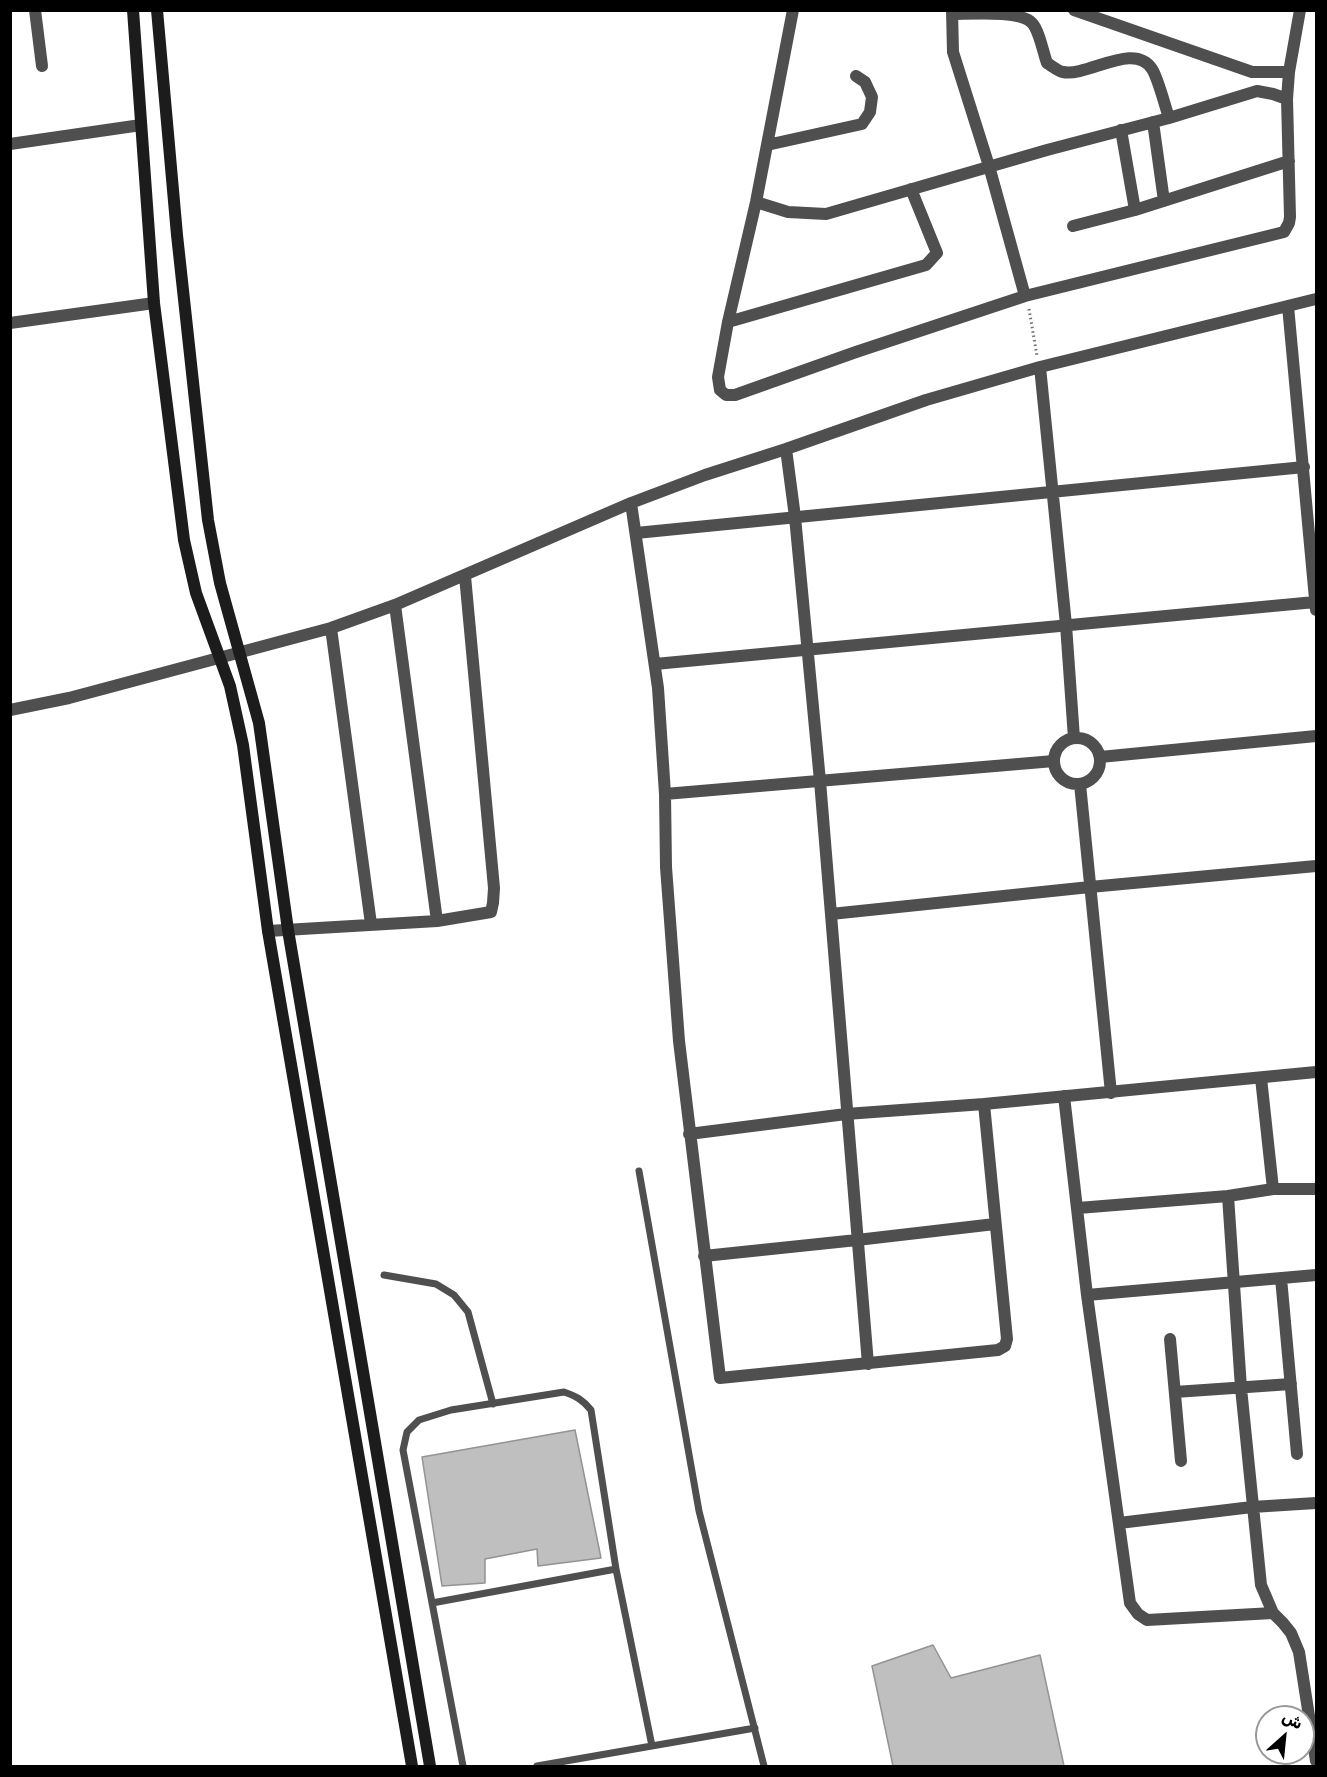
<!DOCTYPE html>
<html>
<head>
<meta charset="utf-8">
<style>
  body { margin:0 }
  #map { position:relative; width:1327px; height:1777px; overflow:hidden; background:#fff; font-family:Rubik,"Noto Sans Arabic",sans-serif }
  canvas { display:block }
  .frame { position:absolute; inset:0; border:12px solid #000; pointer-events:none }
  .north { position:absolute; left:1255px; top:1705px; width:60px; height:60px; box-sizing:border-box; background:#fff; border:2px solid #999; border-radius:50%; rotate:27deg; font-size:16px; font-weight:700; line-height:24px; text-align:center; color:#000 }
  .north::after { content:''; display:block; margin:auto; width:21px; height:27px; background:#000; clip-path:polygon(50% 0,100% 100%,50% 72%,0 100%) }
</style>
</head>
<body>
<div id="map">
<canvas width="1327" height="1777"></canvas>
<div class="frame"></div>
<div class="north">ش</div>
</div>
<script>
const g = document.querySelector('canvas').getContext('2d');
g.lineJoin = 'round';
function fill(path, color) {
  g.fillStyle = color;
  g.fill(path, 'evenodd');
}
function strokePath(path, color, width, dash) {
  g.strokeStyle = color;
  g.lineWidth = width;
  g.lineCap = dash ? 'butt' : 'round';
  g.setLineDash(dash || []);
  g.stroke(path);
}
const building = new Path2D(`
  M 575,1430 L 601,1558 L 538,1566 L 537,1549 L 485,1559 L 485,1583 L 442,1586 L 422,1457 Z
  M 933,1645 L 951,1678 L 1040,1655 L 1064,1766 L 893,1766 L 872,1666 Z`);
fill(building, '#bfbfbf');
strokePath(building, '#939393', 1.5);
strokePath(new Path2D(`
  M 1029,309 L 1037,356`), '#717171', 3, [1.5, 3]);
strokePath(new Path2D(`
  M 639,1171 L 699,1511 L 764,1766
  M 384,1275 L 436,1284 L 454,1295 L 468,1312 L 493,1404
  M 432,1603 L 616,1569
  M 463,1766 L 403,1450 L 407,1432 L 419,1420 L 451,1410 L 564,1392 C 576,1396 583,1400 591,1410 L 616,1569 L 652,1746
  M 537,1766 L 755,1728`), '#4f4f4f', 7);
strokePath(new Path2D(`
  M 35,10 L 42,66
  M 793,10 L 756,202 L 728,322 L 718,377 L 720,390 L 726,395 L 735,395 L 856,352 L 1025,296 L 1284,232 L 1289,223 L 1290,217 L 1287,99 L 1289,72 L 1252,72 L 1074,10
  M 952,10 L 953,52 L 989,166 L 1025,296
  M 952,14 C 970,14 1020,10 1032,23 C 1039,30 1043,52 1047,63 C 1052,66 1058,71 1063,72 C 1088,77 1134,41 1152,69 C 1158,78 1165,106 1169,118
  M 1289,72 L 1300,10
  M 1153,122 L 1164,201
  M 1121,130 L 1135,210
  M 10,144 L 141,125
  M 767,145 L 862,124 L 870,112 L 872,97 L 865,82 L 856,76
  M 756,202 L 788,212 L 826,214 L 1047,150 L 1169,118 L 1257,91 L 1273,94 L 1287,99
  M 1073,226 L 1135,210 L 1289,161
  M 1288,306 L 1316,610
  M 728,322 L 926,265 L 937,253 L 911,189
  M 10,323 L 154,303
  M 1040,367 L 1066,625 L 1074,738
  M 786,449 L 795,517 L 820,781 L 868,1364
  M 631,503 L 658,688 L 665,794 L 666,867 L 679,1041 L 720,1378 L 998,1350 L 1005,1346 L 1007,1339 L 984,1104
  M 636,533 L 1304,467
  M 395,605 L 437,921
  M 331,628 L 371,924
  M 655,664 L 1315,602
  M 10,710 L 69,698 L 331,628 L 395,605 L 631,503 L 705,475 L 786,449 L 926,400 L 1040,367 L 1316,299
  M1054 761a23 23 0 1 1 46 0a23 23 0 1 1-46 0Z
  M 1100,757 L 1316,736
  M 1080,784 L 1111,1093
  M 665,794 L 1054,761
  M 831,914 L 1090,887 L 1316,866
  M 268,931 L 437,921 L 491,912 L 493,903 L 494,888 L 465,576
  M 1261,1078 L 1273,1189
  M 1064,1096 L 1087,1295 L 1130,1603 L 1138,1614 L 1147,1620 L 1273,1613
  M 689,1134 L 846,1114 L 984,1104 L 1316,1072
  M 1228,1196 L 1241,1388 L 1261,1585 L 1273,1613 L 1283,1623 L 1291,1633 L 1299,1652 L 1316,1761
  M 1078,1208 L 1228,1196 L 1273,1189 L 1316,1189
  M 704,1256 L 857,1240 L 995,1224
  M 1281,1278 L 1297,1454
  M 1087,1295 L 1316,1275
  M 1170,1339 L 1181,1461
  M 1175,1392 L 1291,1384
  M 1119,1523 L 1252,1507 L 1316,1503`), '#4f4f4f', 12);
strokePath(new Path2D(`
  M 133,10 L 154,303 L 184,540 L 196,593 L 230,686 L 243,745 L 268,931 L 412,1766
  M 157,10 L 177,235 L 208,520 L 220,583 L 259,723 L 288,930 L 430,1766`), '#1c1c1c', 12);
</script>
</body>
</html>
